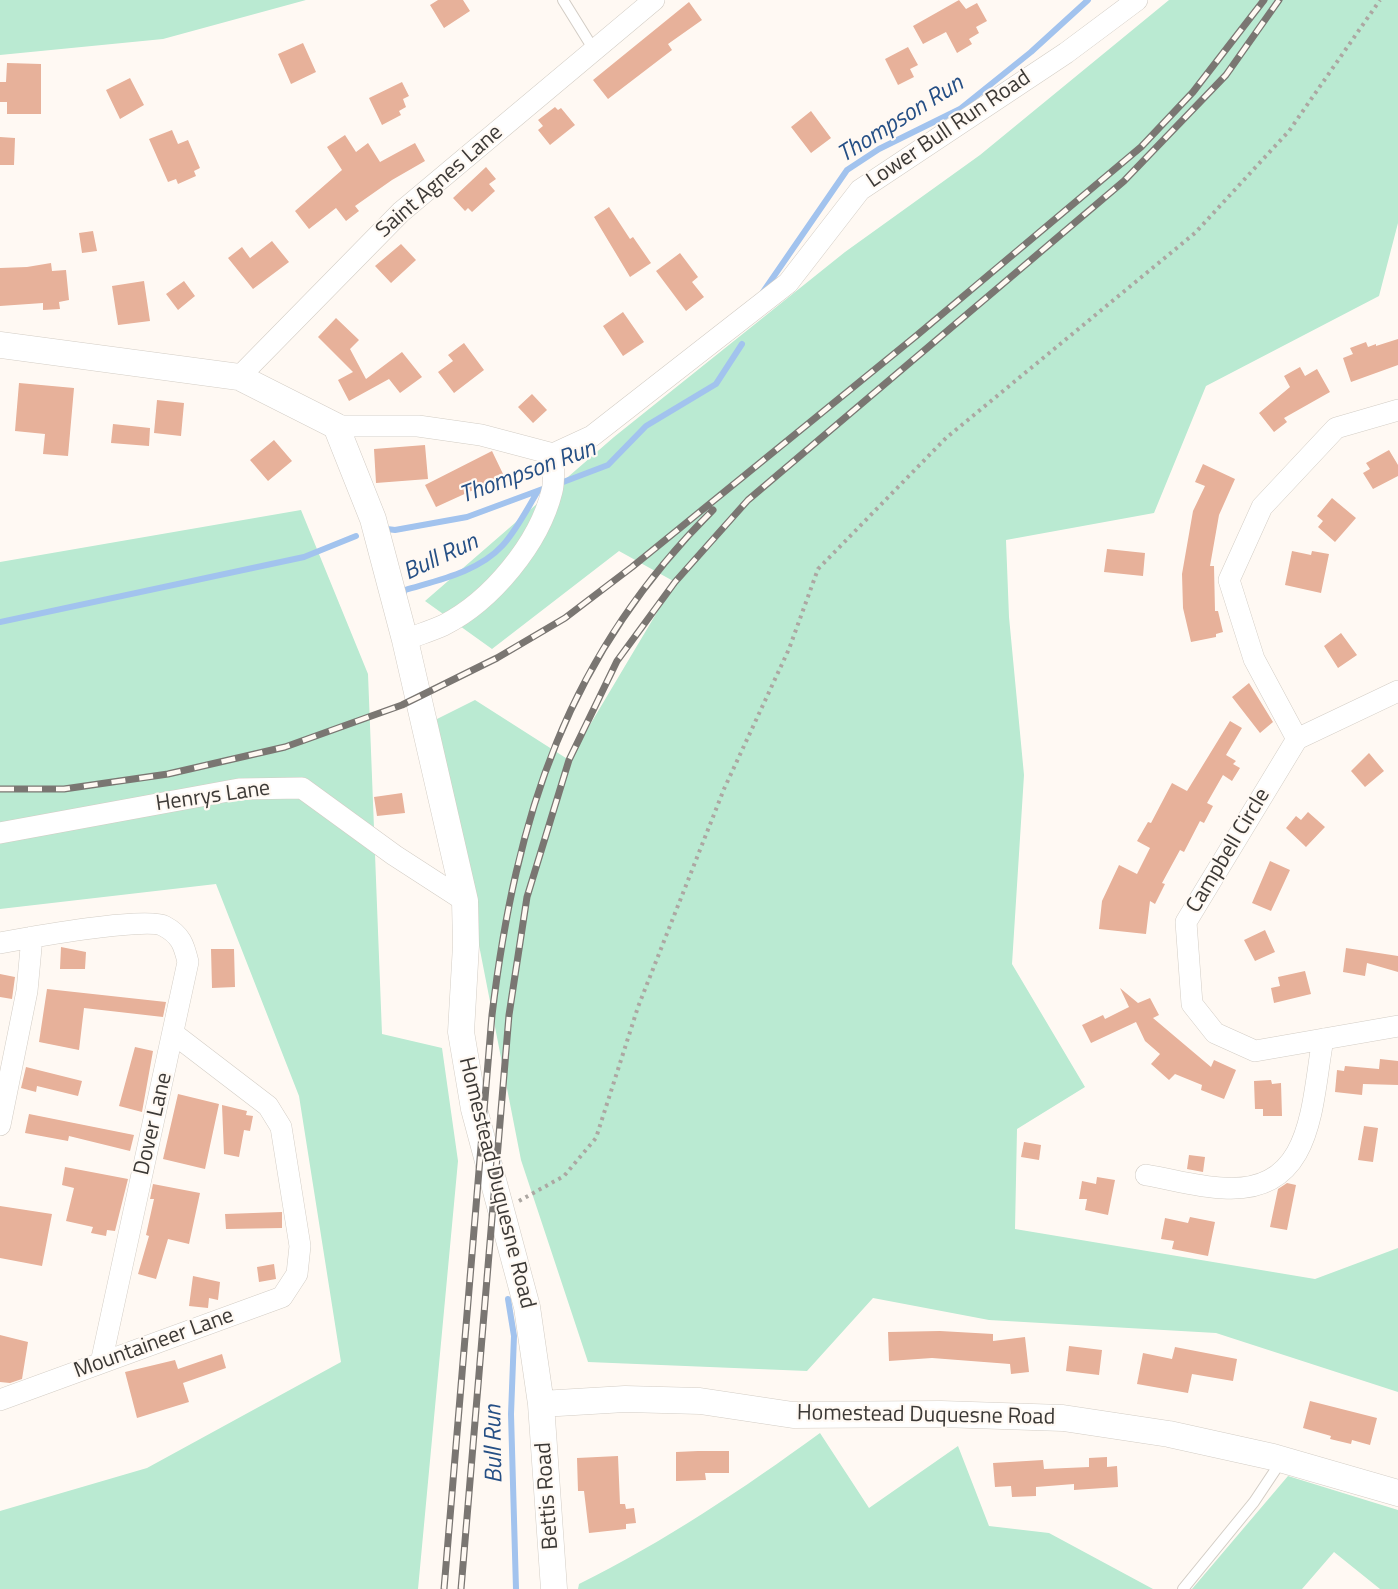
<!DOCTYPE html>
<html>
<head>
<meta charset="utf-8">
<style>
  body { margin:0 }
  canvas { display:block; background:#fff9f3 }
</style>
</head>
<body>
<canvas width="1398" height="1589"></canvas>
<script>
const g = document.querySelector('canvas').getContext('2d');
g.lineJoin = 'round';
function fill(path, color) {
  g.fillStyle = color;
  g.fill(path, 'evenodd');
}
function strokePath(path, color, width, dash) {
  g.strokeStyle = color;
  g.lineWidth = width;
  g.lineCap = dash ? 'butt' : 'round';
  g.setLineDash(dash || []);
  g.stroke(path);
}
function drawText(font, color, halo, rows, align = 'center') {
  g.font = font + ' "Titillium Web",sans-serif';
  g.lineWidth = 4.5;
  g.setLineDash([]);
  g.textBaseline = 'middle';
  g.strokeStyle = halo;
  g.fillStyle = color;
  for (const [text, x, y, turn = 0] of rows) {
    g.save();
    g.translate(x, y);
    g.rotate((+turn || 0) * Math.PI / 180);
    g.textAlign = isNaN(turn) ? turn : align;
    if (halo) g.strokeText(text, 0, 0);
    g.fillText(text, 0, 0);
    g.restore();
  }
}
fill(new Path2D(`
  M 0,0 L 306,0 L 163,39 L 0,55 Z
  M 1169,0 L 1398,0 L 1398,223 L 1379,296 L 1206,386 L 1154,513 L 1006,540 L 1009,617 L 1024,775 L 1012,964 L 1085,1087 L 1017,1129 L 1015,1229 L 1315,1279 L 1398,1248 L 1398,1392 L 1216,1333 L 989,1320 L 873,1298 L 807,1371 L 588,1362 L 521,1160 L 435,720 L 475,700 L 569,760 L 675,582 L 619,551 L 492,649 L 425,601 L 614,437 L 845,252 L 980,155 Z
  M 301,510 L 368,674 L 382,1034 L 442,1048 L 458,1161 L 418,1589 L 0,1589 L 0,1511 L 147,1468 L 341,1362 L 299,1096 L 216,884 L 0,909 L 0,562 Z
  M 820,1433 L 869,1508 L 958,1446 L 989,1526 L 1049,1533 L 1153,1589 L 578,1589 L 579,1584 C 664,1542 743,1489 820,1433 Z
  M 1288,1476 L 1398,1510 L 1398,1589 L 1380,1589 L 1334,1552 L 1302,1589 L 1192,1589 Z`), '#baead2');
strokePath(new Path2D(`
  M 763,292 L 847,170 L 879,149 L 960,109 L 1031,52 L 1088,0
  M 558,484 L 608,465 L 646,426 L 716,384 L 742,344
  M 387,529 L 395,530 L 467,517 L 548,487
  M 402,597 L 405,590 C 438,580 478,572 502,546 C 516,531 527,509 538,491
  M 0,622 L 304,557 L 356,536
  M 508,1299 L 514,1336 L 511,1414 L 516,1589`), '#a2c3ee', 6);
fill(new Path2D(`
  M 438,0 L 463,0 L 470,11 L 444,28 L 430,5 Z
  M 959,0 L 966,9 L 977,3 L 987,21 L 976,27 L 979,33 L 969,39 L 972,44 L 957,53 L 946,32 L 923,44 L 913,26 Z
  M 689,2 L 702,20 L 668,44 L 672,50 L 608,99 L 593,80 Z
  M 303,43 L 316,72 L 291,84 L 278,54 Z
  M 908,47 L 918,65 L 910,69 L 914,77 L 898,85 L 885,59 Z
  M 7,63 L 41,64 L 41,114 L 7,114 L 7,102 L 0,102 L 0,82 L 6,82 Z
  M 130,78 L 144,105 L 120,119 L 106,90 Z
  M 402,82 L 409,96 L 403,99 L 406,107 L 399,111 L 401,115 L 382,125 L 369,98 Z
  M 555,107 L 558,110 L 561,108 L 575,125 L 550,145 L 538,130 L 543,126 L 538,120 Z
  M 811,111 L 831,138 L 811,153 L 791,127 Z
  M 172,130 L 178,144 L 188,140 L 200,168 L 194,171 L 196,176 L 178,184 L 176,179 L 168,182 L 149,139 Z
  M 345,135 L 356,152 L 368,143 L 380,162 L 415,143 L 425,161 L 392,180 L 355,206 L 359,211 L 346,221 L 336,208 L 309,229 L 295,211 L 342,170 L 327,147 Z
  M 0,137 L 15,138 L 14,165 L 0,165 Z
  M 486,167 L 496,179 L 489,184 L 495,191 L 472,212 L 468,208 L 465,211 L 453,198 Z
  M 609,207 L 630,239 L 633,237 L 651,263 L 630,277 L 594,217 Z
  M 93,231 L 97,251 L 82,253 L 79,233 Z
  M 272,241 L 289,262 L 253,289 L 228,258 L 242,247 L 250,258 Z
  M 401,244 L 416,260 L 391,283 L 375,266 Z
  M 680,253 L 698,277 L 692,282 L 704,297 L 686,311 L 656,271 Z
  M 51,263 L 52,271 L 66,270 L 69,300 L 59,302 L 60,309 L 43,310 L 43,303 L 0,306 L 0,268 L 27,267 Z
  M 144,281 L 150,321 L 118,325 L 112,286 Z
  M 184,281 L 195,296 L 178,310 L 166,294 Z
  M 623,312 L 644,342 L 623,356 L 603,326 Z
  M 336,318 L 359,340 L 350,349 L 366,379 L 402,352 L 422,377 L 400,393 L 389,379 L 349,401 L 338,380 L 353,372 L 318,337 Z
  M 1398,339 L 1398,365 L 1351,382 L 1343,358 L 1353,354 L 1350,348 L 1366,342 L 1368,347 L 1376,344 L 1376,346 Z
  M 464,343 L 484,370 L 454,393 L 438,372 L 453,361 L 448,355 Z
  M 1300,367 L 1305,376 L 1317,369 L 1330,392 L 1284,418 L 1287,422 L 1274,432 L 1259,413 L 1290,387 L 1284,376 Z
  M 19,383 L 74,388 L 68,456 L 43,454 L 45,434 L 15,431 Z
  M 532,394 L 547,410 L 533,423 L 518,407 Z
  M 157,400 L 184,403 L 181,436 L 154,433 Z
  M 113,424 L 150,428 L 149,446 L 111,443 Z
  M 274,440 L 292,461 L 268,481 L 250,460 Z
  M 425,445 L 428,479 L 376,483 L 374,449 Z
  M 1389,450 L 1398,465 L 1398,476 L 1373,489 L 1363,473 L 1370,469 L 1366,463 Z
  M 492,451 L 504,476 L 436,507 L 425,485 Z
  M 1203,464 L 1235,479 L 1219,515 L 1210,566 L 1214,566 L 1215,611 L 1218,611 L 1223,632 L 1216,634 L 1216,637 L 1191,642 L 1183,608 L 1182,574 L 1193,511 L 1205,486 L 1195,482 Z
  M 1332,498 L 1356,518 L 1335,542 L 1318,527 L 1323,521 L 1317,516 Z
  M 1107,549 L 1145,553 L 1143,576 L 1104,572 Z
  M 1292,551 L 1311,555 L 1312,551 L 1329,554 L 1321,593 L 1285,585 Z
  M 1341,633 L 1357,655 L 1338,668 L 1324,646 Z
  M 1249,683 L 1273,722 L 1260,733 L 1232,697 Z
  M 1230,721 L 1242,728 L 1226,755 L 1236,761 L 1233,764 L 1240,768 L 1232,781 L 1223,775 L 1207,803 L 1213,806 L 1204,823 L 1200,821 L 1184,852 L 1180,850 L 1162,883 L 1165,884 L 1155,904 L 1150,901 L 1146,934 L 1099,929 L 1102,901 L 1119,865 L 1137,874 L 1150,848 L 1137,841 L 1148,822 L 1151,823 L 1172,783 L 1187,791 Z
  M 1369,753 L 1384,771 L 1365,787 L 1351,771 Z
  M 402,793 L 405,813 L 377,816 L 374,797 Z
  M 1308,812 L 1325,827 L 1306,847 L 1286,828 L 1296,816 L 1301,820 Z
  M 1270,861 L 1290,870 L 1271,911 L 1252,903 Z
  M 1265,930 L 1275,952 L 1255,961 L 1244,940 Z
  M 61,947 L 86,952 L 85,969 L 60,969 Z
  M 1346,948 L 1398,956 L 1398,972 L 1367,963 L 1365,976 L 1343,972 Z
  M 211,949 L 234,949 L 235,987 L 212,988 Z
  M 1305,971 L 1311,994 L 1274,1003 L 1271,988 L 1280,986 L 1278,977 Z
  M 0,974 L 15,977 L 12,999 L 0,997 Z
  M 1120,988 L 1138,1003 L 1150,998 L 1159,1015 L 1153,1018 L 1211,1067 L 1214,1060 L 1236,1070 L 1224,1099 L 1201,1090 L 1202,1085 L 1175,1074 L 1169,1080 L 1151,1064 L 1160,1054 L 1145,1041 L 1136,1022 L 1091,1043 L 1082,1025 L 1103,1015 L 1105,1019 L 1129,1007 Z
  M 47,989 L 166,1002 L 163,1017 L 84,1008 L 79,1050 L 39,1042 Z
  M 135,1047 L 153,1051 L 142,1112 L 119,1106 Z
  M 1380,1059 L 1398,1061 L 1398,1085 L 1363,1084 L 1362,1095 L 1335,1092 L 1337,1070 L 1344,1071 L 1345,1066 L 1379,1069 Z
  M 26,1067 L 82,1081 L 78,1096 L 37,1086 L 36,1092 L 21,1088 Z
  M 1271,1080 L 1272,1084 L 1281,1083 L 1282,1116 L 1263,1116 L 1263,1109 L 1255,1109 L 1254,1081 Z
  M 178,1094 L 219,1104 L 205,1169 L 163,1159 Z
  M 222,1105 L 247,1111 L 246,1115 L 253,1116 L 250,1131 L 244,1130 L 239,1157 L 224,1154 Z
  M 29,1114 L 134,1135 L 130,1151 L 69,1136 L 68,1141 L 25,1133 Z
  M 1364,1126 L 1378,1128 L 1373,1162 L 1358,1160 Z
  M 1024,1142 L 1041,1145 L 1039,1160 L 1021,1157 Z
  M 1189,1155 L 1205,1157 L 1203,1172 L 1187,1169 Z
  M 65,1167 L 128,1179 L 115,1231 L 107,1230 L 106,1236 L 91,1233 L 93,1227 L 66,1221 L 74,1188 L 62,1185 Z
  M 1097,1177 L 1115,1180 L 1108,1215 L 1085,1210 L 1087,1199 L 1079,1199 L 1082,1181 L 1096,1184 Z
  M 1287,1183 L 1296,1185 L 1287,1230 L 1270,1227 L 1278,1189 Z
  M 153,1184 L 200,1193 L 189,1244 L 168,1239 L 156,1279 L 138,1274 L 149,1236 L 146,1235 L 154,1199 L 150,1199 Z
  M 0,1206 L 52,1214 L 42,1266 L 0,1258 Z
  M 282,1212 L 282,1228 L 226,1229 L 225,1214 Z
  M 1190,1217 L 1215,1222 L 1208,1256 L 1172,1249 L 1174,1241 L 1161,1239 L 1165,1218 L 1188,1223 Z
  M 274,1264 L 276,1279 L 259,1282 L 257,1267 Z
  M 193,1276 L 220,1282 L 218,1300 L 209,1298 L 208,1308 L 189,1306 Z
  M 940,1331 L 993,1334 L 993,1341 L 1025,1337 L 1029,1372 L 1011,1374 L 1010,1364 L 932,1358 L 889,1361 L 888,1332 Z
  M 0,1335 L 28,1342 L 22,1379 L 10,1383 L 0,1382 Z
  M 1069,1346 L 1102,1350 L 1099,1375 L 1066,1371 Z
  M 1175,1347 L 1237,1359 L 1233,1381 L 1192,1374 L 1188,1393 L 1137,1384 L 1143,1353 L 1172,1359 Z
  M 222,1354 L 226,1368 L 183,1383 L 189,1402 L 137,1418 L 125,1372 L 175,1360 L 178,1369 Z
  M 1310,1401 L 1377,1418 L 1370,1445 L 1352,1440 L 1351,1444 L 1330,1439 L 1331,1436 L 1303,1428 Z
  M 698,1451 L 729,1451 L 729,1473 L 705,1473 L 706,1480 L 676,1481 L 676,1452 Z
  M 618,1456 L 620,1504 L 625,1504 L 626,1509 L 634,1508 L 636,1523 L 626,1524 L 626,1529 L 589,1533 L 584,1491 L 578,1491 L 577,1458 Z
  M 1107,1457 L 1107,1467 L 1117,1466 L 1118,1487 L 1074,1490 L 1074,1484 L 1036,1487 L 1036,1496 L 1012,1497 L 1011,1486 L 995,1487 L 993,1463 L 1043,1460 L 1044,1469 L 1089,1467 L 1089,1458 Z`), '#e7b19a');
const service = new Path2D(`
  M 563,0 L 594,50
  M 1183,1589 L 1254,1502 L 1282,1460`);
const minor = new Path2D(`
  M 239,377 L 401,212 L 654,0
  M 336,426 L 418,426 L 481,435 L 553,454 L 592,436 L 788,283 L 860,190 L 1066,53 L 1137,0
  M 405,640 C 417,635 431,631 444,625 C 491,601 539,544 552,491 C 555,480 553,466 553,454
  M 1398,691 L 1297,739 L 1186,922 L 1192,1004 L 1215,1033 L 1255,1051 L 1398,1026
  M 1297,739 L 1254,659 L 1229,580 L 1262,507 L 1336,428 L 1398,410
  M 0,833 L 239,789 L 302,788 L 394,855 L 465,901
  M 0,943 C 27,938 146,916 164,926 C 181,935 184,945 188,962 L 101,1363
  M 0,1125 L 27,991 L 32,937
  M 1146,1175 C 1171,1179 1197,1187 1223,1188 C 1314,1194 1311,1105 1323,1039
  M 0,1400 L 282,1297 L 297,1274 L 300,1246 L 281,1127 L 268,1106 L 174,1034`);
const tertiary = new Path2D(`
  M 0,345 L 239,377 L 336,426 L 373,519 L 405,640 L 465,901 L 466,945 L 461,1032 L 474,1109 L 527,1307 L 541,1404 L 554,1589
  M 541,1404 L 625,1399 L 700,1401 L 793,1415 L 941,1414 L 1063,1418 L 1169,1434 L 1273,1457 L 1398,1493`);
strokePath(service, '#d3cdc5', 12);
strokePath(minor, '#d3cdc5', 22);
strokePath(tertiary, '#d3cdc5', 27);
strokePath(new Path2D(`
  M 519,1201 L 564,1176 L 596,1138 L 638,1007 L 724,789 L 789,649 L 818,569 L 946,438 L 1195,233 L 1289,131 L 1380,0`), '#aca7a2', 4, [3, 4.5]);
strokePath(service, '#fff', 10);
strokePath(minor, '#fff', 21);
strokePath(tertiary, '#fff', 26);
const rail = new Path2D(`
  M 0,789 L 64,789 L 168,774 L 285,747 L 402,705 L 497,658 L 565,618 L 632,567 L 916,336 L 1141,147 L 1193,92 L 1264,0
  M 444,1589 L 492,1015 C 516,816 567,655 713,510
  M 461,1589 L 509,1015 L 527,897 L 569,760 L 617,661 L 675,582 L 748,500 L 1124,181 L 1226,75 L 1279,0`);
strokePath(rail, '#7a7672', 7);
strokePath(rail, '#fff9f3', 4.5, [14]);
drawText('22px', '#3c3936', '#fff9f3', [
  ["Lower Bull Run Road",949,130,-34],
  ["Saint Agnes Lane",440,182,-41],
  ["Henrys Lane",213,797,-8],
  ["Campbell Circle",1229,851,-59],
  ["Dover Lane",154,1124,-77],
  ["Homestead Duquesne Road",496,1183,76],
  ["Mountaineer Lane",154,1344,-20],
  ["Homestead Duquesne Road",926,1416,1],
  ["Bettis Road",548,1496,-94]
]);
drawText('italic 24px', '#254f85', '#fff9f3', [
  ["Thompson Run",901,120,-32],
  ["Thompson Run",528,473,-20],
  ["Bull Run",441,558,-25],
  ["Bull Run",495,1444,-91]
]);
</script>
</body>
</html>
